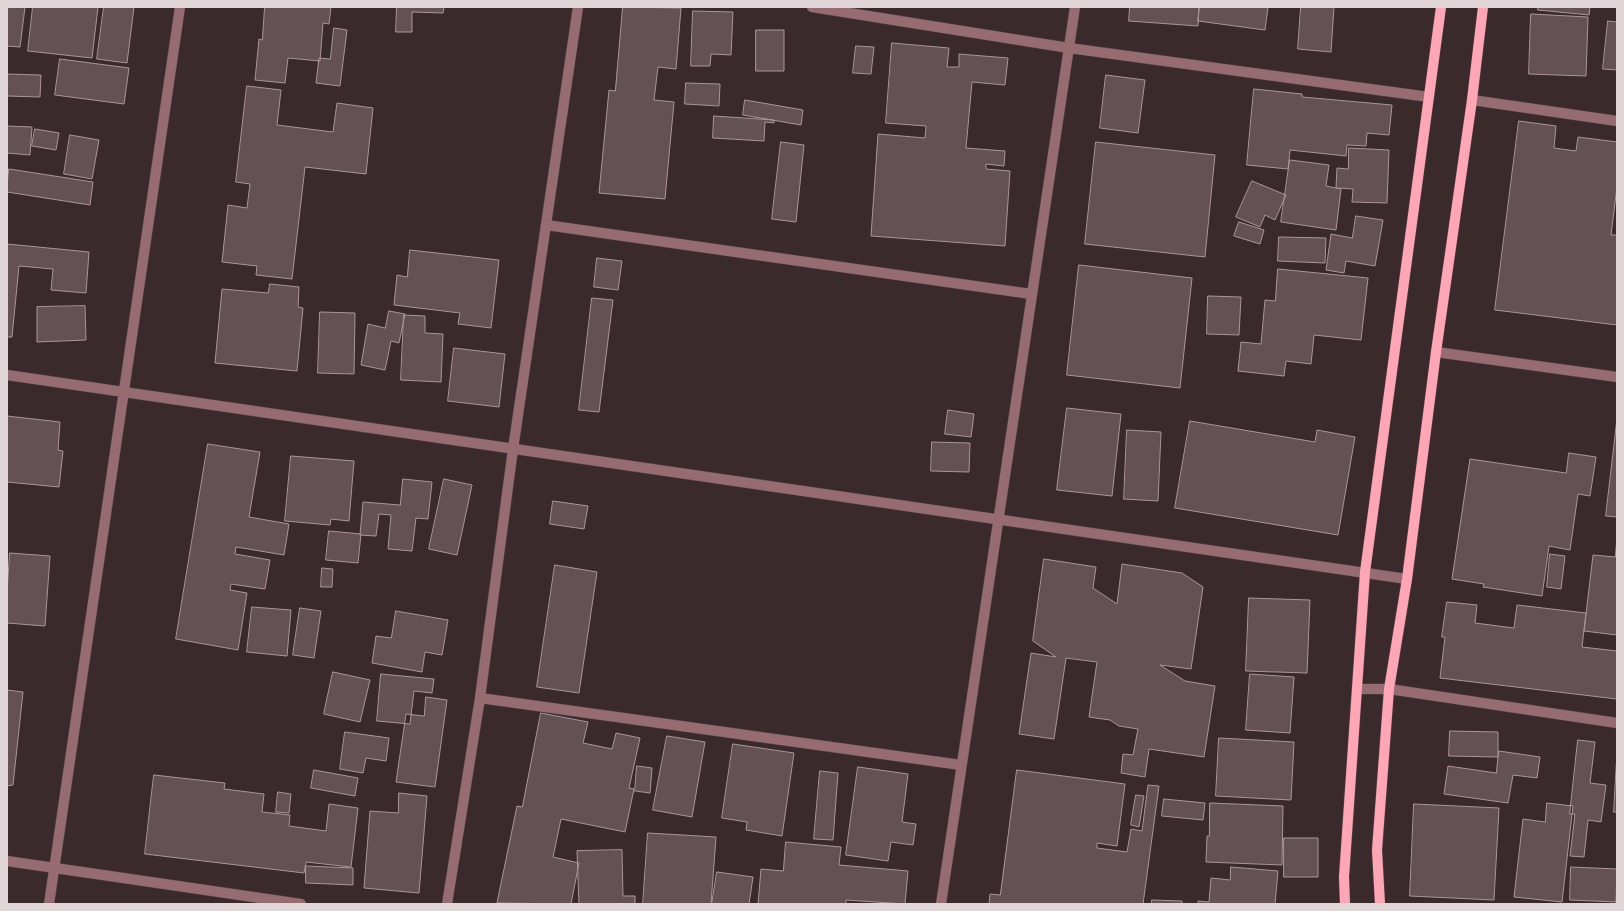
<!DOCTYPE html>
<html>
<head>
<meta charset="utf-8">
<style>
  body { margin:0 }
  #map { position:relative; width:1624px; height:911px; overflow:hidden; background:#3a2a2c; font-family:"Noto Sans",sans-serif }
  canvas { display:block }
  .frame { position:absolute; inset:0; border:8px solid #e1d6d7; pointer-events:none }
</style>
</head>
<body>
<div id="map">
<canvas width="1624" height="911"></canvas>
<div class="frame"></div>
</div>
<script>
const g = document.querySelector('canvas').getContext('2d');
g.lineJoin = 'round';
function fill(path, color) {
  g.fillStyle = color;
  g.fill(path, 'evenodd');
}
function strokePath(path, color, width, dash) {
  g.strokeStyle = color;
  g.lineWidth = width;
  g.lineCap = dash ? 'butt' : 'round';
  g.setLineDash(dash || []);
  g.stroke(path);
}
const building = new Path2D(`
  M 7,7 L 25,7 L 20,47 L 7,46 Z
  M 33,7 L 98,7 L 92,58 L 28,51 Z
  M 104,7 L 134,7 L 127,63 L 97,59 Z
  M 265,7 L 331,7 L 329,24 L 323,23 L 320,61 L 288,58 L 285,83 L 255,80 L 259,39 L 262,40 Z
  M 397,7 L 444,7 L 443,13 L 412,12 L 412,32 L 396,32 Z
  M 623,7 L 681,8 L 676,69 L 658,67 L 654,100 L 674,102 L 665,199 L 599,193 L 609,90 L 615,91 Z
  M 1130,7 L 1199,7 L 1198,26 L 1129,21 Z
  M 1200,7 L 1268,7 L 1265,30 L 1198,21 Z
  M 1301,7 L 1334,7 L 1331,52 L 1298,49 Z
  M 1538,7 L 1590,7 L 1589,15 L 1538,10 Z
  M 693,11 L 733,12 L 731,55 L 711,54 L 710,66 L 691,66 Z
  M 1531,14 L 1588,17 L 1586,76 L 1529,74 Z
  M 1608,21 L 1617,22 L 1617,70 L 1603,69 Z
  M 334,28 L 347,30 L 340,86 L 316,83 L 319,58 L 330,59 Z
  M 756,30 L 784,30 L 784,71 L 756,71 Z
  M 892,43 L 949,48 L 947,67 L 959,67 L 959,54 L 1008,58 L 1005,85 L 972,82 L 966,148 L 1005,151 L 1004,166 L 986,164 L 986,169 L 1010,171 L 1005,246 L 871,236 L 878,134 L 925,138 L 926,126 L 886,123 Z
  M 856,46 L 874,47 L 871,74 L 853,73 Z
  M 60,59 L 129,68 L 124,104 L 55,95 Z
  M 7,74 L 41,75 L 40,97 L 7,96 Z
  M 1106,75 L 1145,80 L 1138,133 L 1100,128 Z
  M 686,83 L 720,84 L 719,106 L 685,104 Z
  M 247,86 L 281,90 L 277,125 L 333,132 L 337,103 L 373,108 L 366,174 L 305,167 L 292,279 L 256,275 L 257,266 L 222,262 L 228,205 L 247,208 L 250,184 L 236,182 Z
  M 1254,89 L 1302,94 L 1302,97 L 1392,105 L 1389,135 L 1367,133 L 1366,146 L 1347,145 L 1346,156 L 1290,150 L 1288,169 L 1247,165 Z
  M 745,100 L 803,110 L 801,125 L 743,115 Z
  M 714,116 L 774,120 L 774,123 L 765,122 L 764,141 L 713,138 Z
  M 1519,121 L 1556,126 L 1554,148 L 1576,151 L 1578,137 L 1617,142 L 1617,187 L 1611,235 L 1617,235 L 1617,325 L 1495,310 Z
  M 7,126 L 32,127 L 30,155 L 7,153 Z
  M 35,129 L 59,133 L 56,150 L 32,146 Z
  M 70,135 L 99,140 L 92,179 L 64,174 Z
  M 781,142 L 804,145 L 796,222 L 772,219 Z
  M 1096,142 L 1215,155 L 1205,257 L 1085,244 Z
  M 1349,148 L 1389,150 L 1387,203 L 1352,202 L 1353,189 L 1336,188 L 1337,168 L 1348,169 Z
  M 1290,160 L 1329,165 L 1326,186 L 1341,189 L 1336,230 L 1281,222 Z
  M 9,169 L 93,182 L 90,205 L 7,192 Z
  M 1252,181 L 1286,195 L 1275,220 L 1265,215 L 1260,227 L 1236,217 Z
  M 1356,216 L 1383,220 L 1375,266 L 1346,261 L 1344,273 L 1326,270 L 1331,234 L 1352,238 Z
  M 1239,222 L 1264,230 L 1260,244 L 1234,236 Z
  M 1279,237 L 1326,238 L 1325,263 L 1278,261 Z
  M 7,244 L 89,252 L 86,293 L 51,290 L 53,269 L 19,266 L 12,337 L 7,337 Z
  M 410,250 L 499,260 L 491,328 L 458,324 L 460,313 L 394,305 L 397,275 L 407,277 Z
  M 597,258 L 622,261 L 618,290 L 594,287 Z
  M 1079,265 L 1192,278 L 1180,388 L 1067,375 Z
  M 1278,269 L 1368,278 L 1361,340 L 1314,335 L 1311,364 L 1286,361 L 1284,376 L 1238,371 L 1241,342 L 1261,344 L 1265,300 L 1275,301 Z
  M 270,284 L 299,287 L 298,307 L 303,308 L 297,371 L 215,363 L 222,289 L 268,293 Z
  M 1208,296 L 1241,297 L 1239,335 L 1207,334 Z
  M 592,298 L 613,300 L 599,412 L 579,410 Z
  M 85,306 L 86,340 L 37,342 L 37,307 Z
  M 389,311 L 405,314 L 399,343 L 391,341 L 385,370 L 361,365 L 368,324 L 385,328 Z
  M 320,312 L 355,313 L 354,374 L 318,373 Z
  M 404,315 L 425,316 L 425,333 L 443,334 L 441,382 L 401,380 Z
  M 454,348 L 505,354 L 499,407 L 448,401 Z
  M 1067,408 L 1121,414 L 1112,496 L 1057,490 Z
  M 948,410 L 974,414 L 971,437 L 945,434 Z
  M 7,416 L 60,422 L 58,450 L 63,451 L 59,487 L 7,482 Z
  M 1617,419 L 1617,517 L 1606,516 Z
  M 1190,421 L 1315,442 L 1317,430 L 1355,437 L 1338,535 L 1175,508 Z
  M 1127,430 L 1161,432 L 1158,501 L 1124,499 Z
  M 932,442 L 970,443 L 969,472 L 931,471 Z
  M 208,444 L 260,452 L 249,517 L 289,524 L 284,555 L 236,547 L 235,554 L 270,560 L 265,589 L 231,584 L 230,590 L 247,593 L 238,650 L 176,639 Z
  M 1569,453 L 1596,457 L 1590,496 L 1578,494 L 1570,550 L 1549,546 L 1542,596 L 1483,587 L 1484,584 L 1452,579 L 1470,459 L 1566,473 Z
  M 291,456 L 354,461 L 349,521 L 331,519 L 330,525 L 285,521 Z
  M 403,479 L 432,482 L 428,519 L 416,518 L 412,551 L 388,549 L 391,515 L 379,514 L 376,536 L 360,535 L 363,502 L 400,505 Z
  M 444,479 L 472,485 L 457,555 L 429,549 Z
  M 553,501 L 588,506 L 584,529 L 550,524 Z
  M 329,531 L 361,534 L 358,563 L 326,560 Z
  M 1617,538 L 1617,635 L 1584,631 L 1593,555 L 1615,557 Z
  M 10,553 L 50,556 L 45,626 L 7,623 L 7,593 Z
  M 1550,554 L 1565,556 L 1561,589 L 1547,587 Z
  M 1044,559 L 1096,567 L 1093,588 L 1117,604 L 1122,564 L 1182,573 L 1203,587 L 1191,669 L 1160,665 L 1185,681 L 1215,686 L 1204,757 L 1149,749 L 1145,777 L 1121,773 L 1123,754 L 1133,755 L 1138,729 L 1119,726 L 1110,720 L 1089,717 L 1097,662 L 1066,658 L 1054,739 L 1019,734 L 1031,653 L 1056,657 L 1033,641 Z
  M 555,565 L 597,572 L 579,693 L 537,687 Z
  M 322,568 L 333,569 L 332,587 L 321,587 Z
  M 1249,598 L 1310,600 L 1307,673 L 1246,671 Z
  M 1447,602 L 1477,605 L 1475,623 L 1514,628 L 1517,605 L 1586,613 L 1582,647 L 1617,651 L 1617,699 L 1440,678 L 1445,637 L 1442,637 Z
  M 252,607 L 291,610 L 287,656 L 247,652 Z
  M 300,608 L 321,611 L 314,658 L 293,655 Z
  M 396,611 L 448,620 L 442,655 L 425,652 L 422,672 L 372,663 L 376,636 L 391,638 Z
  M 333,672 L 370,680 L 360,722 L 324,714 Z
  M 381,674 L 434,679 L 432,693 L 414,691 L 410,724 L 377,721 Z
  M 1250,674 L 1294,677 L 1290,733 L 1246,730 Z
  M 7,690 L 23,692 L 13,785 L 7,786 Z
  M 426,697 L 447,700 L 435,787 L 396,782 L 406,714 L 424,716 Z
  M 541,713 L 588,722 L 583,743 L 612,749 L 616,733 L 640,738 L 629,788 L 634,789 L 625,832 L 561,819 L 553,857 L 579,863 L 571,904 L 497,903 L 517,806 L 522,807 Z
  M 1450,731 L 1498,732 L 1498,757 L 1449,756 Z
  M 345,732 L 389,738 L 386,761 L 366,758 L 363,773 L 340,769 Z
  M 667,736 L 705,742 L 692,817 L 653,810 Z
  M 1219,738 L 1294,742 L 1291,800 L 1216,796 Z
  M 1578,740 L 1595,742 L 1590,783 L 1606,785 L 1601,822 L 1588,820 L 1584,857 L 1570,856 L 1575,814 L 1570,814 Z
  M 733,744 L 794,753 L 782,836 L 746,830 L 747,822 L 722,818 Z
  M 1499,751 L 1540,757 L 1537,778 L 1513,775 L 1508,803 L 1444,794 L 1448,766 L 1496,773 Z
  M 1617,753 L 1617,812 L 1614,812 Z
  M 637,766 L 652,768 L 650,793 L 635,791 Z
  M 858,767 L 908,774 L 902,822 L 916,824 L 913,845 L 891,842 L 888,861 L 846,855 Z
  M 314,770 L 358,778 L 355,796 L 311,788 Z
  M 1017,770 L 1125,784 L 1117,846 L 1097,843 L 1097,848 L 1127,852 L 1131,829 L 1142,831 L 1148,785 L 1159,786 L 1143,904 L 989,904 L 990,894 L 1000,895 Z
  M 820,771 L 838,773 L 833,840 L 814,839 Z
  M 154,775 L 225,783 L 224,789 L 264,794 L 262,812 L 290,815 L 289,826 L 326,831 L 329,804 L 358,808 L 351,867 L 306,862 L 304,873 L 145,854 Z
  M 278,792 L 291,794 L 289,813 L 276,812 Z
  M 399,793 L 427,796 L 419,893 L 364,888 L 370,811 L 398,813 Z
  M 1136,795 L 1144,796 L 1139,827 L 1131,825 Z
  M 1164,799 L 1205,803 L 1203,820 L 1162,816 Z
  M 1210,803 L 1283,806 L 1282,865 L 1206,862 L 1207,836 L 1209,836 Z
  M 1547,803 L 1573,806 L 1562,902 L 1514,897 L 1523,819 L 1545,822 Z
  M 1414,804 L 1499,808 L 1494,900 L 1410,896 Z
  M 648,833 L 716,837 L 711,904 L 643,904 Z
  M 1284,838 L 1318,838 L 1318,877 L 1284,877 Z
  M 786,842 L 841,847 L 839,865 L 908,871 L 905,904 L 846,900 L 846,904 L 758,904 L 761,869 L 783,871 Z
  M 622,850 L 623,896 L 635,896 L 635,904 L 579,904 L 577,851 Z
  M 306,866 L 353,868 L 353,885 L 306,883 Z
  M 1231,867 L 1278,871 L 1275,904 L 1198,904 L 1198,901 L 1209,902 L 1211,878 L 1230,880 Z
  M 1571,867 L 1617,869 L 1616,902 L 1570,900 Z
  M 717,872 L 753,877 L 749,904 L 712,904 Z
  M 1152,900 L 1182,901 L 1182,904 L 1152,904 Z`);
fill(building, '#635154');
strokePath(building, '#aa9699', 1);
const minor = new Path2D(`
  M 812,7 L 1069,48 L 1429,97
  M 1472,100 L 1617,121
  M 546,225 L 1031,294
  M 1436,352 L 1617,377
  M 7,375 L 1407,579
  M 1357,689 L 1389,689 L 1617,723
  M 480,698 L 961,765
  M 7,861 L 301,904
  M 49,904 L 180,7
  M 447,904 L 480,698 L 513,449 L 578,7
  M 941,904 L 1075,7`);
const major = new Path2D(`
  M 1345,904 L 1344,877 L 1365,572 L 1441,7
  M 1380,904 L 1377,850 L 1389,689 L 1407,579 L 1436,352 L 1472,100 L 1483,7`);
strokePath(minor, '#554647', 11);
strokePath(major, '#554647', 11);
strokePath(minor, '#966b72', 10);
strokePath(major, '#fea5b6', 10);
</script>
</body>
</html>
